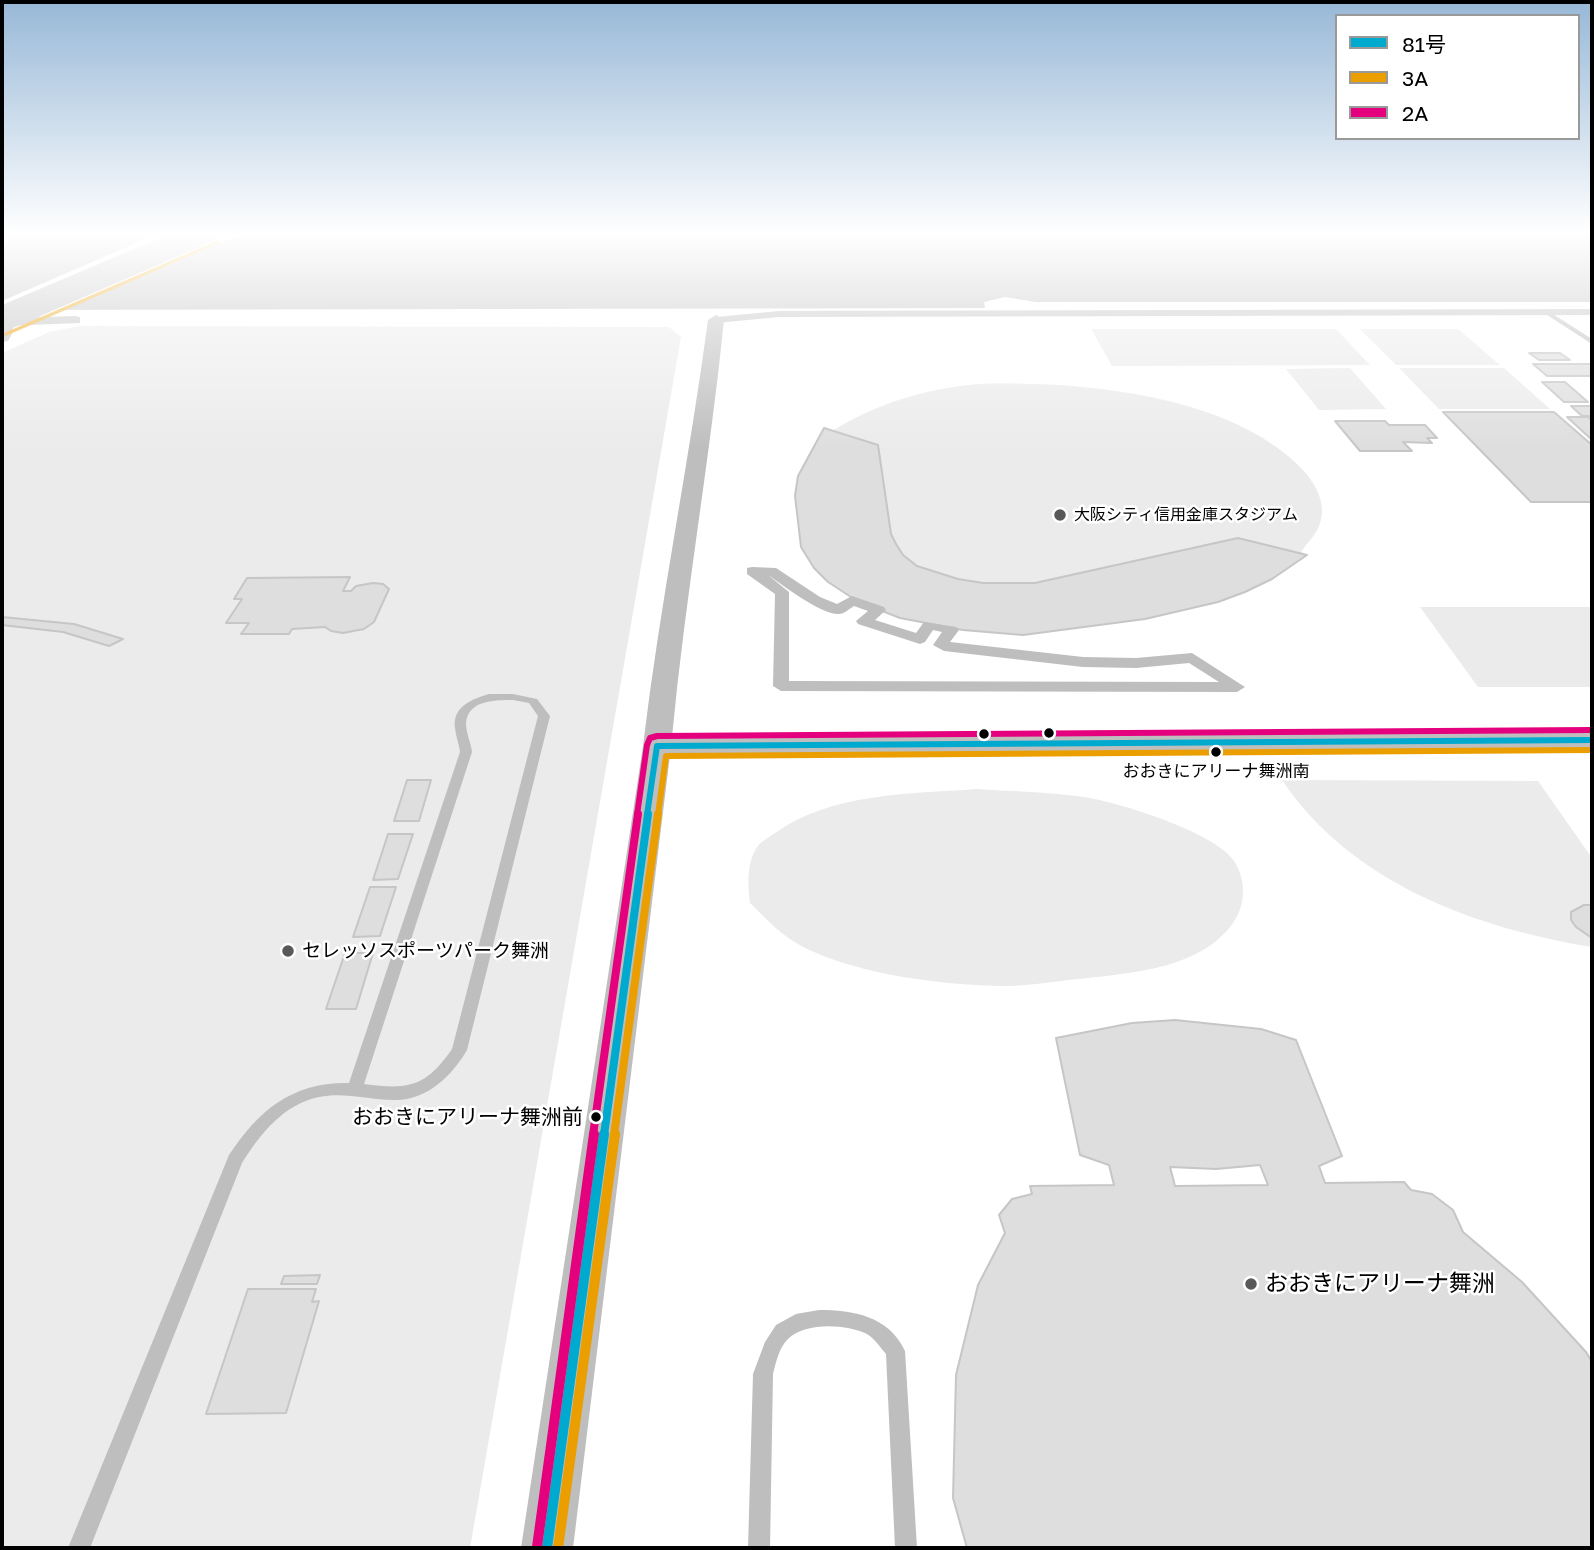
<!DOCTYPE html>
<html>
<head>
<meta charset="utf-8">
<style>
  body { margin:0 }
  #map { position:relative; width:1594px; height:1550px; overflow:hidden; background:#fff; font-family:"Golos Text","Noto Sans JP",sans-serif }
  canvas { display:block }
  .frame { position:absolute; inset:0; border:4px solid #000; pointer-events:none }
  .legend { position:absolute; left:1335px; top:14px; width:245px; height:126px; box-sizing:border-box; background:#fff; border:2px solid #999; margin:0; padding:9px 12px; list-style:none; font-size:21px; color:#000 }
  .legend li { display:flex; align-items:center; gap:14px; height:35px }
  .legend b { width:35px; border:2px solid #999 }
</style>
</head>
<body>
<div id="map">
<canvas width="1594" height="1550"></canvas>
<div class="frame"></div>
<ul class="legend">
<li><b style="height:9px;background:#00a9ce"></b>81号</li>
<li><b style="height:9px;background:#eb9e00"></b>3A</li>
<li><b style="height:9px;background:#e5007d"></b>2A</li>
</ul>
</div>
<script>
const g = document.querySelector('canvas').getContext('2d');
g.lineJoin = 'round';
function fill(path, color) {
  g.fillStyle = color;
  g.fill(path, 'evenodd');
}
function strokePath(path, color, width, dash) {
  g.strokeStyle = color;
  g.lineWidth = width;
  g.lineCap = dash ? 'butt' : 'round';
  g.setLineDash(dash || []);
  g.stroke(path);
}
function drawText(font, color, halo, rows, align = 'center') {
  g.font = font + ' "Golos Text","Noto Sans JP",sans-serif';
  g.lineWidth = 5;
  g.setLineDash([]);
  g.textBaseline = 'middle';
  g.strokeStyle = halo;
  g.fillStyle = color;
  for (const [text, x, y, turn = 0] of rows) {
    g.save();
    g.translate(x, y);
    g.rotate((+turn || 0) * Math.PI / 180);
    g.textAlign = isNaN(turn) ? turn : align;
    if (halo) g.strokeText(text, 0, 0);
    g.fillText(text, 0, 0);
    g.restore();
  }
}
fill(new Path2D(`
  M 79,326 L 669,327 L 681,337 L 470,1548 L 2,1548 L 2,353 L 49,332 Z
  M 1091,329 L 1336,329 L 1370,365 L 1112,366 Z
  M 1360,329 L 1458,329 L 1500,365 L 1396,365 Z
  M 1350,368 L 1386,409 L 1319,410 L 1286,369 Z
  M 1399,368 L 1504,368 L 1550,409 L 1439,409 Z
  M 978,384 C 1076,381 1223,393 1297,464 C 1313,479 1329,503 1319,526 C 1316,535 1306,544 1301,552 L 1307,555 L 1272,579 L 1245,592 L 1218,602 L 1145,619 L 1023,635 L 963,630 L 900,618 L 828,582 L 814,568 L 801,547 L 795,496 L 798,476 L 824,428 L 832,431 C 878,403 924,389 978,384 Z
  M 1420,607 L 1592,607 L 1592,687 L 1478,687 Z
  M 1282,780 L 1538,781 L 1592,858 L 1592,947 C 1475,928 1351,883 1282,780 Z
  M 976,789 C 1009,791 1043,792 1077,796 C 1113,800 1204,829 1229,855 C 1238,864 1242,876 1243,888 C 1244,913 1231,930 1211,945 C 1177,969 1130,973 1089,978 C 1062,980 1032,986 1005,986 C 941,985 860,975 803,947 C 782,936 766,919 750,903 C 748,885 746,862 758,846 C 761,841 770,837 775,833 C 831,793 909,794 976,789 Z`), '#ebebeb');
fill(new Path2D(`
  M 1592,232 L 1592,302 L 1036,302 L 1005,297 L 984,302 L 985,308 L 2,310 L 2,233 Z`), '#bdbdbd');
fill(new Path2D(`
  M 159,233 L 244,233 L 53,314 L 2,314 L 2,301 Z`), '#fff');
const building = new Path2D(`
  M 1529,353 L 1560,353 L 1570,360 L 1539,360 Z
  M 1533,364 L 1592,364 L 1592,376 L 1547,376 Z
  M 1542,382 L 1565,382 L 1588,402 L 1564,402 Z
  M 1571,406 L 1591,406 L 1592,416 L 1582,416 Z
  M 1443,412 L 1554,412 L 1592,445 L 1592,502 L 1531,502 Z
  M 1567,417 L 1588,417 L 1592,421 L 1592,440 Z
  M 1335,421 L 1385,421 L 1389,425 L 1425,425 L 1437,438 L 1427,438 L 1432,443 L 1403,442 L 1412,451 L 1360,451 Z
  M 824,428 L 878,445 L 891,534 L 896,544 L 903,555 L 917,566 L 958,579 L 983,583 L 1035,583 L 1238,538 L 1307,555 L 1272,579 L 1245,592 L 1218,602 L 1145,619 L 1023,635 L 963,630 L 900,618 L 857,601 L 828,582 L 814,568 L 801,547 L 795,496 L 798,476 Z
  M 350,577 L 343,591 L 351,591 L 356,586 L 373,583 L 383,584 L 389,589 L 374,622 L 364,629 L 343,633 L 331,631 L 325,627 L 292,629 L 289,634 L 241,634 L 249,623 L 226,623 L 242,599 L 234,599 L 247,578 Z
  M 2,617 L 74,624 L 123,639 L 109,646 L 63,632 L 2,625 Z
  M 407,780 L 431,780 L 419,821 L 394,821 Z
  M 388,834 L 413,834 L 398,879 L 373,880 Z
  M 370,887 L 396,887 L 380,936 L 353,937 Z
  M 1584,905 L 1592,905 L 1592,938 L 1576,927 L 1571,920 L 1571,912 Z
  M 345,953 L 373,953 L 356,1009 L 326,1009 Z
  M 1175,1020 L 1261,1029 L 1296,1040 L 1342,1156 L 1319,1166 L 1325,1183 L 1404,1182 L 1411,1190 L 1432,1194 L 1453,1210 L 1463,1232 L 1522,1282 L 1586,1352 L 1592,1362 L 1592,1548 L 967,1548 L 953,1498 L 956,1375 L 978,1285 L 1005,1233 L 999,1215 L 1012,1199 L 1032,1194 L 1030,1186 L 1114,1185 L 1109,1165 L 1080,1155 L 1056,1038 L 1132,1023 ZM 1260,1165 L 1268,1185 L 1175,1186 L 1170,1167 L 1216,1169 Z
  M 320,1275 L 317,1284 L 281,1284 L 284,1276 Z
  M 248,1289 L 316,1289 L 312,1302 L 319,1301 L 286,1413 L 206,1414 Z`);
fill(building, '#dedede');
strokePath(building, '#c6c6c6', 2);
fill(new Path2D(`
  M 1544,311 L 1548,311 L 1592,339 L 1592,344 L 1544,313 Z
  M 489,694 L 513,694 L 537,699 L 550,716 L 467,1050 C 452,1076 426,1101 394,1100 C 368,1100 345,1092 319,1097 C 284,1104 260,1134 242,1163 L 90,1548 L 68,1548 L 229,1155 C 259,1110 292,1082 349,1083 L 460,752 C 459,744 456,737 455,728 C 452,707 472,699 489,694 ZM 513,700 L 529,703 L 538,716 L 452,1049 C 426,1087 408,1090 364,1084 L 472,752 C 471,743 466,733 466,723 C 468,700 495,700 513,700 Z
  M 819,1310 C 853,1310 889,1316 905,1351 L 917,1548 L 895,1548 L 886,1354 C 880,1347 875,1339 867,1334 C 846,1324 805,1322 788,1339 C 779,1348 776,1362 773,1374 L 770,1548 L 748,1548 L 753,1374 L 765,1342 L 776,1325 L 796,1314 Z`), '#bebebe');
fill(new Path2D(`
  M 1592,309 L 1592,315 L 779,317 L 716,323 L 711,320 L 716,317 L 779,311 Z
  M 752,567 L 776,568 L 820,597 L 837,604 L 852,596 L 884,607 L 886,610 L 875,620 L 916,633 L 924,622 L 956,627 L 959,630 L 950,642 L 1083,657 L 1136,658 L 1192,653 L 1245,687 L 1237,692 L 781,691 L 773,686 L 775,594 L 747,574 L 747,568 ZM 768,575 C 783,585 821,615 839,614 C 844,614 849,609 854,606 L 868,611 L 856,621 L 858,624 L 920,644 L 925,642 L 933,630 L 942,632 L 933,645 L 944,651 L 1083,667 L 1136,668 L 1189,663 L 1219,682 L 789,681 L 789,592 Z`), '#bebebe');
fill(new Path2D(`
  M 75,316 L 80,317 L 80,323 L 2,326 L 2,318 Z`), '#bebebe');
fill(new Path2D(`
  M 174,232 L 194,232 L 2,316 L 2,305 Z
  M 716,315 L 724,320 C 710,459 685,598 672,737 L 1592,731 L 1592,749 L 670,755 L 573,1548 L 521,1548 L 643,746 C 660,603 689,463 708,320 Z
  M 2,321 L 8,322 L 14,330 L 8,341 L 2,342 Z`), '#bebebe');
strokePath(new Path2D(`
  M 2,324 L 214,232`), '#bebebe', 16);
strokePath(new Path2D(`
  M 657,746 L 1592,740
  M 647,815 L 657,746`), '#00a9ce', 6);
strokePath(new Path2D(`
  M 604,1135 L 648,814`), '#00a9ce', 8);
strokePath(new Path2D(`
  M 547,1548 L 604,1134`), '#00a9ce', 10);
strokePath(new Path2D(`
  M 6,334 L 218,242`), '#eb9e00', 3.5);
strokePath(new Path2D(`
  M 658,815 L 666,756 L 1592,750`), '#eb9e00', 6);
strokePath(new Path2D(`
  M 614,1135 L 658,814`), '#eb9e00', 8);
strokePath(new Path2D(`
  M 558,1548 L 615,1134`), '#eb9e00', 10);
strokePath(new Path2D(`
  M 637,815 L 647,745 L 650,738 L 657,736 L 1592,730`), '#e5007d', 6);
strokePath(new Path2D(`
  M 593,1135 L 638,814`), '#e5007d', 8);
strokePath(new Path2D(`
  M 537,1547 L 594,1134`), '#e5007d', 10);
const sky = g.createLinearGradient(0, 0, 0, 449);
sky.addColorStop(0, '#97b8d7');
sky.addColorStop(0.52, '#fff');
sky.addColorStop(1, '#ffffff00');
g.fillStyle = sky;
g.fillRect(0, 0, 1594, 449);
for (const [x, y, r, color] of [
  [1060,515,7,"#595959"],
  [1049,733,6,"#000"],
  [984,734,6,"#000"],
  [1216,752,6,"#000"],
  [288,951,7,"#595959"],
  [596,1117,6,"#000"],
  [1251,1284,7,"#595959"]
]) {
  const dot = new Path2D();
  dot.arc(x, y, r, 0, 2 * Math.PI);
  g.fillStyle = color;
  g.fill(dot);
  strokePath(dot, '#fff', 2.5);
}
drawText('16px', '#000', '#fff', [
  ["大阪シティ信用金庫スタジアム",1074,515]
], 'left');
drawText('17px', '#000', '#fff', [
  ["おおきにアリーナ舞洲南",1216,772]
]);
drawText('19px', '#000', '#fff', [
  ["セレッソスポーツパーク舞洲",302,951]
], 'left');
drawText('21px', '#000', '#fff', [
  ["おおきにアリーナ舞洲前",583,1117]
], 'right');
drawText('23px', '#000', '#fff', [
  ["おおきにアリーナ舞洲",1265,1284]
], 'left');
</script>
</body>
</html>
